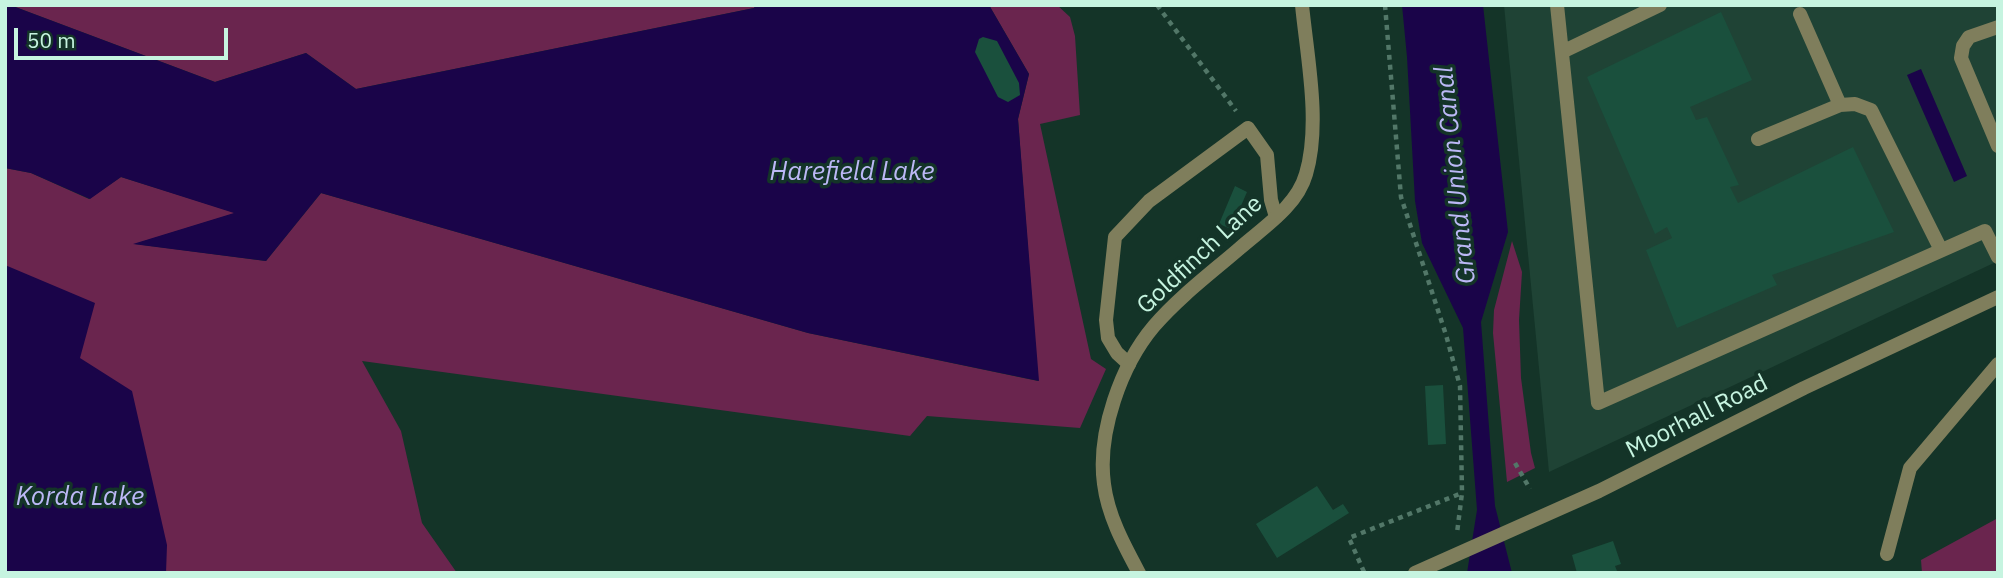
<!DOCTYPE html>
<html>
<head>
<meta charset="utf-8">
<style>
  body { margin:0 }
  #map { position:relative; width:2003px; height:578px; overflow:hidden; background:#143428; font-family:"IBM Plex Sans",sans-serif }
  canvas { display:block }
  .frame { position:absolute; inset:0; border:7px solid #c6f4e0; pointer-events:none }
  .scale { position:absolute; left:14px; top:28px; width:214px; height:32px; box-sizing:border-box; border:4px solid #c6f4e0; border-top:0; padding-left:9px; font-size:21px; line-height:24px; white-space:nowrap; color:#c6f4e0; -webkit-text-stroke:5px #143428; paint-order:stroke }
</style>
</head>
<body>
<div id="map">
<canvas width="2003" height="578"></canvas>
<div class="frame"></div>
<div class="scale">50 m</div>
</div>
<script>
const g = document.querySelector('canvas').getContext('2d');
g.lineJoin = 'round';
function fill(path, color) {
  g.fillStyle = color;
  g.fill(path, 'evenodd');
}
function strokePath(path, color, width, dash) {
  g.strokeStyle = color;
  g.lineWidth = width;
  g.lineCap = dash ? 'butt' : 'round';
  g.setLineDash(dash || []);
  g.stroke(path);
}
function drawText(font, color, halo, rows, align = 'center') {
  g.font = font + ' "IBM Plex Sans",sans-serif';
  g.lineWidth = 7;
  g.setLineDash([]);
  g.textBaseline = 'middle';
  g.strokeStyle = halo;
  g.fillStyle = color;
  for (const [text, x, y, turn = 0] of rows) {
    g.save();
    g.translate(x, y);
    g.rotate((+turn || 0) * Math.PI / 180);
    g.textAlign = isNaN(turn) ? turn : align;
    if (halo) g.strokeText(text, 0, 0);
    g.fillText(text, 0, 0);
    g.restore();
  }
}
fill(new Path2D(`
  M 1504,5 L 1998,5 L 1998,261 L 1549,472 Z`), '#1f4335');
fill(new Path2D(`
  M 10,5 L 756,5 L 754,8 L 356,89 L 306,53 L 215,82 Z
  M 989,5 L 1057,5 L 1070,17 L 1075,36 L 1080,115 L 1040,124 L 1091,359 L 1106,369 L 1080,428 L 927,416 L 910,436 L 362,361 L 401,431 L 422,523 L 457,573 L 5,573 L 5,168 L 31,173 L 89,199 L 121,177 L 236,213 L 135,244 L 266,261 L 321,193 L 808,333 L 1038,381 L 1018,119 L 1029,74 Z
  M 1512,241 L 1522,272 L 1519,320 L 1521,378 L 1531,453 L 1535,468 L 1507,482 L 1493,333 L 1494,310 Z
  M 1998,518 L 1998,573 L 1922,573 L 1921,560 Z`), '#6a254e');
fill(new Path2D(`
  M 5,5 L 10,5 L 215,82 L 306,53 L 356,89 L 754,8 L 756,5 L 989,5 L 1029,74 L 1018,119 L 1039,381 L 808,333 L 321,193 L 266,261 L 133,244 L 234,213 L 121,177 L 90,199 L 31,173 L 5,168 Z
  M 1402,5 L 1483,5 L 1508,232 L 1481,322 L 1495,506 L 1512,573 L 1467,573 L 1477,510 L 1463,328 L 1422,243 L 1415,201 L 1407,57 Z
  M 1921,69 L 1967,176 L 1954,182 L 1907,75 Z
  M 5,265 L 95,303 L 80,358 L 132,391 L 167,545 L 166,573 L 5,573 Z`), '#1a0449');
fill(new Path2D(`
  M 1721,12 L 1752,80 L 1690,107 L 1696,120 L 1707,117 L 1739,185 L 1730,187 L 1738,203 L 1853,147 L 1894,232 L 1772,275 L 1777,285 L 1677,328 L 1646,250 L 1672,238 L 1667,227 L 1655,234 L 1587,77 Z
  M 983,37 L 997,41 L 1019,83 L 1020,95 L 1008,102 L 998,97 L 975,52 L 979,39 Z
  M 1235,186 L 1247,192 L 1231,229 L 1219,224 Z
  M 1443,385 L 1446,444 L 1428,445 L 1425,386 Z
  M 1317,486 L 1333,510 L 1343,504 L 1349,513 L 1277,558 L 1256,524 Z
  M 1613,541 L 1621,564 L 1615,566 L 1617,571 L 1577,573 L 1572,555 Z`), '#1a503d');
strokePath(new Path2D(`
  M 1157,5 L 1236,111
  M 1385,5 L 1401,197 L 1446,335 L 1460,386 L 1462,493 L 1457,533
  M 1515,463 L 1530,489
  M 1364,572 L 1349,538 L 1462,493`), '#527768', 4.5, [5, 5]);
strokePath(new Path2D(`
  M 1557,5 L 1598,403 L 1985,231 L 1998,257
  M 1800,14 L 1840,105
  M 1998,27 L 1969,37 L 1963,46 L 1961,58 L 1998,146
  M 1562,52 L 1660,5
  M 1758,139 L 1840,105 L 1855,104 L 1871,110 L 1941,250
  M 1129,364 L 1117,353 L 1108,338 L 1106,320 L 1115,237 L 1149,201 L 1248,128 L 1267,155 L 1271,200 L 1276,217
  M 1887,554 L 1910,468 L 1998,364`), '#7f7e5c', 14);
strokePath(new Path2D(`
  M 1139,573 C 1124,545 1108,516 1104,484 C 1097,433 1121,365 1154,326 C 1179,297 1211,273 1240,248 C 1264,227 1297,206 1306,174 C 1321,124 1307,56 1302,5`), '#7f7e5c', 14);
strokePath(new Path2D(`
  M 1415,573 L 1599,491 L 1804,388 L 1998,297`), '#7f7e5c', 14);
drawText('24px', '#c6f4e0', '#143428', [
  ["Goldfinch Lane",1200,255,-43],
  ["Moorhall Road",1697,417,-27]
]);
drawText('italic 26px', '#bcb8f6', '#143428', [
  ["Harefield Lake",852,172],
  ["Grand Union Canal",1456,175,-96],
  ["Korda Lake",80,497]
]);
</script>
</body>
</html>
